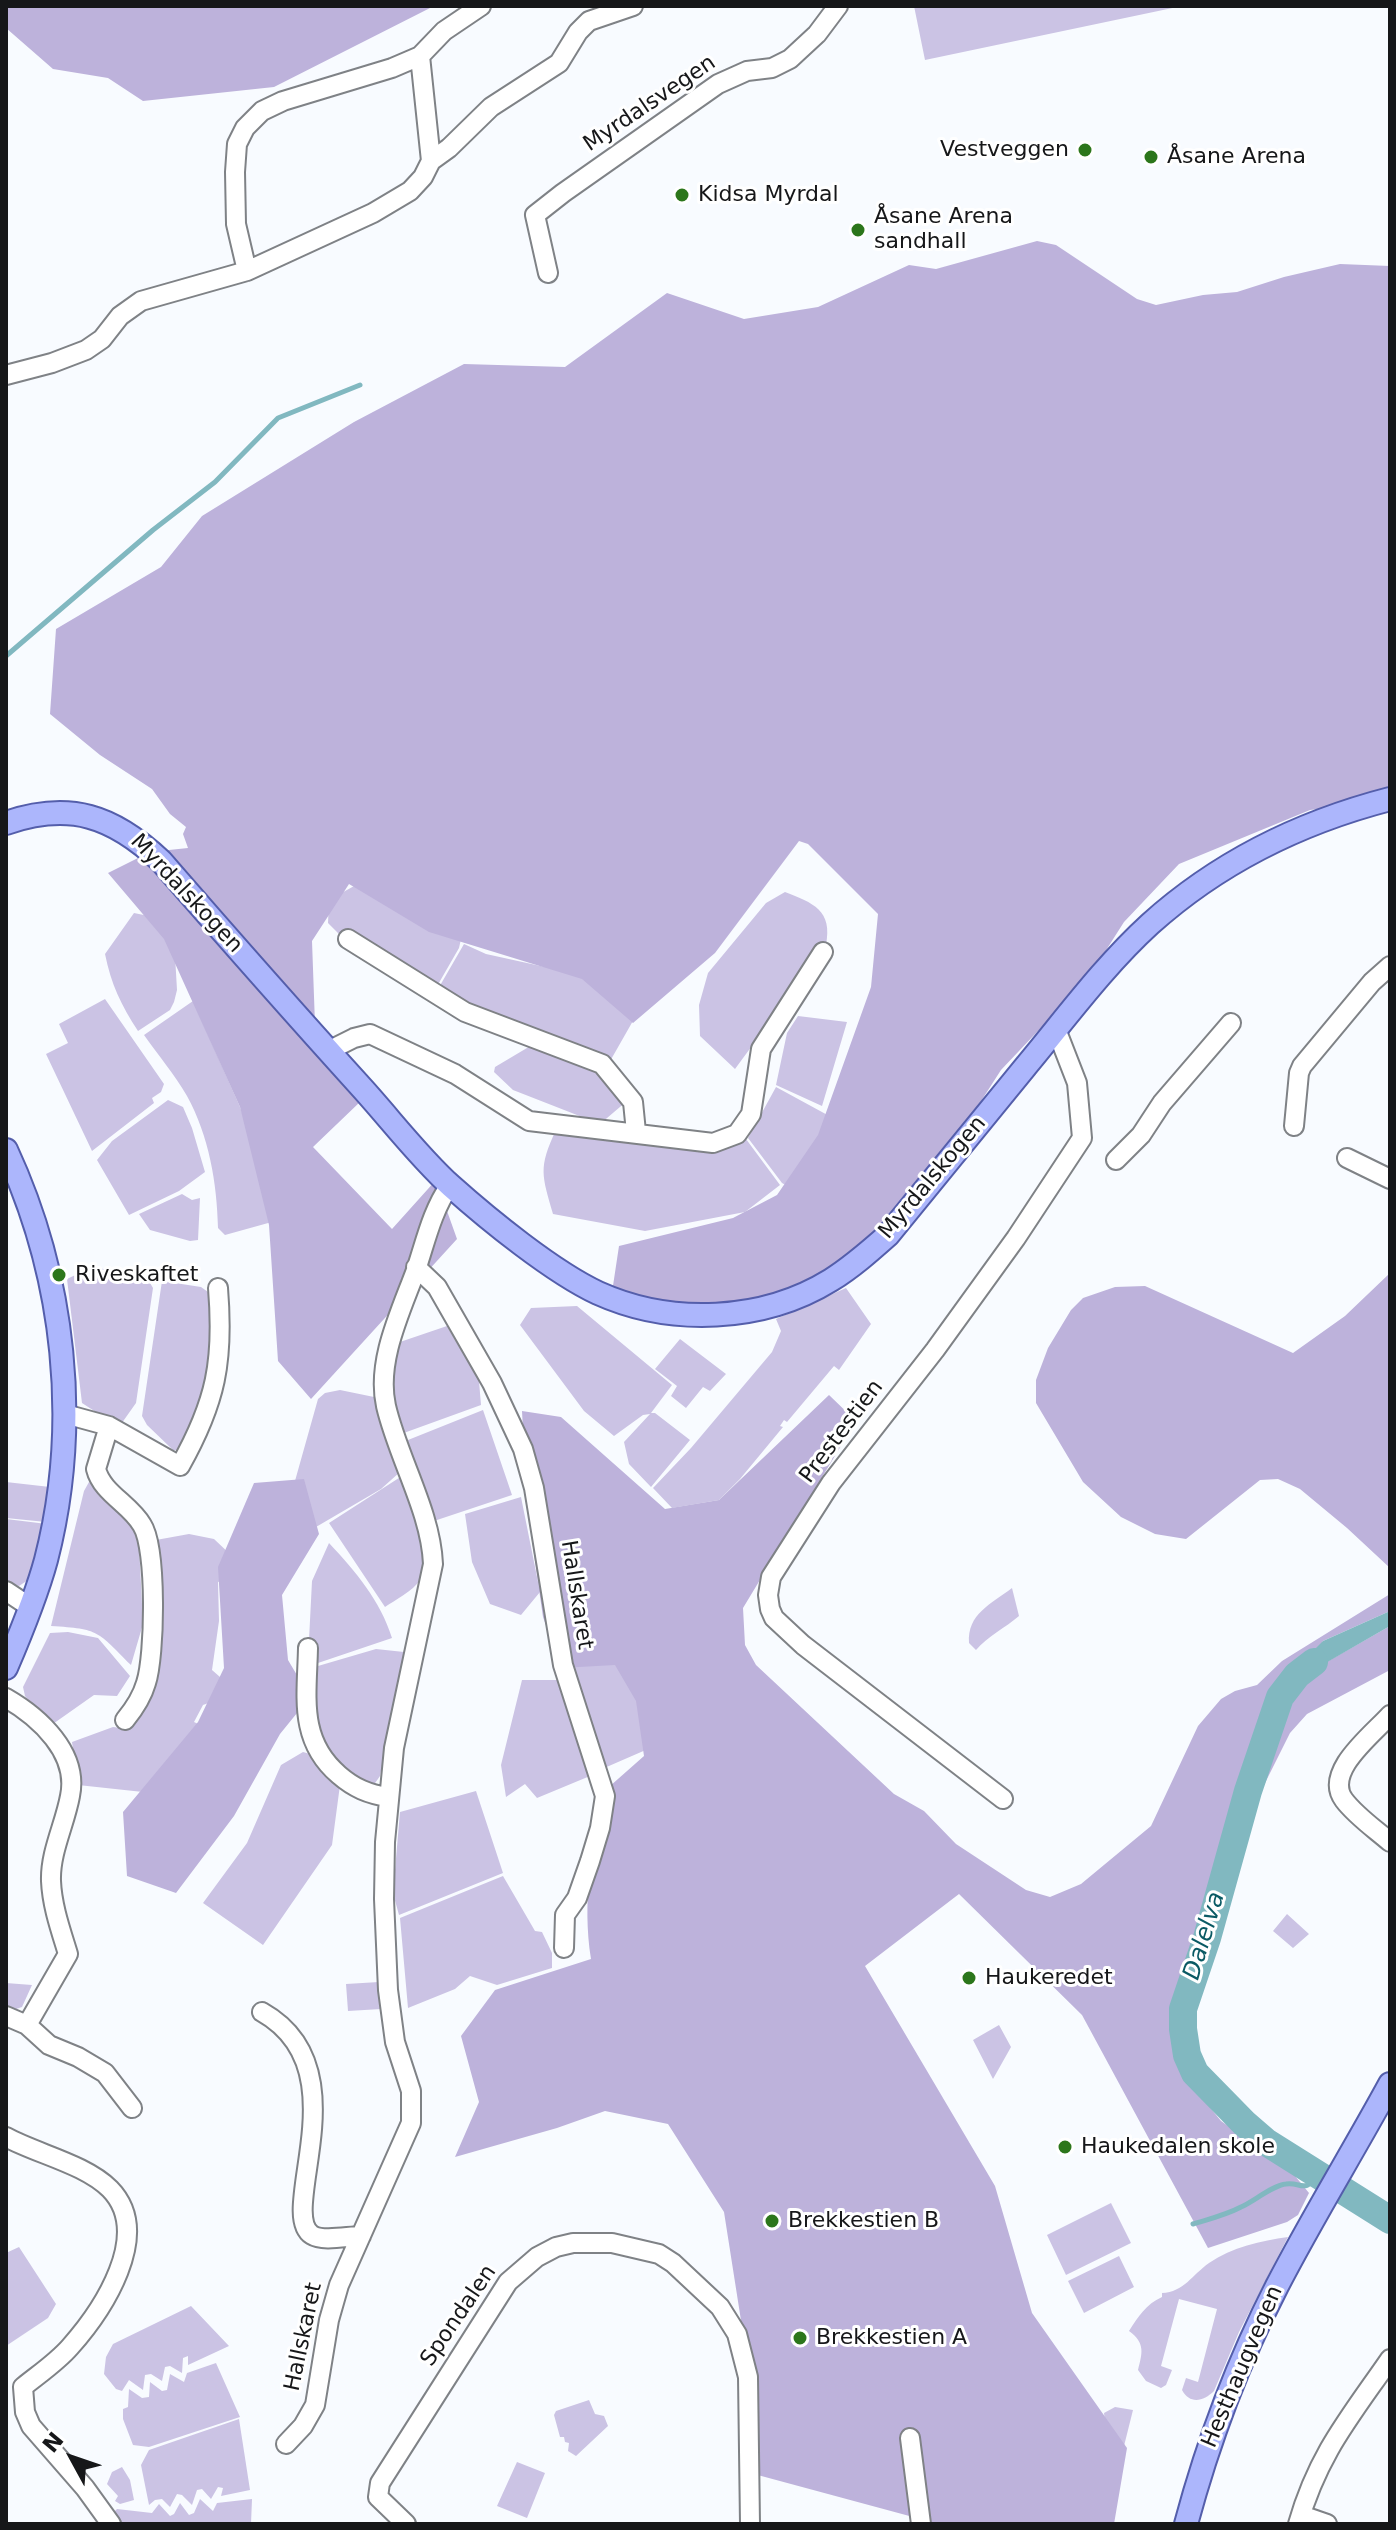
<!DOCTYPE html>
<html>
<head>
<meta charset="utf-8">
<style>
  body { margin:0 }
  #map { position:relative; width:1396px; height:2530px; overflow:hidden; background:#f8fbff; font-family:"DejaVu Sans",sans-serif }
  canvas { display:block }
  .frame { position:absolute; inset:0; border:8px solid #161719; pointer-events:none }
  .north { position:absolute; left:32px; top:2418px; width:80px; height:80px; -webkit-text-stroke:6px #fff; paint-order:stroke; rotate:310deg; font-size:22px; font-weight:700; line-height:32px; text-align:center; color:#161719 }
  .north::after { content:''; display:block; margin:auto; width:28px; height:36px; background:#161719; clip-path:polygon(50% 0,100% 100%,50% 72%,0 100%) }
</style>
</head>
<body>
<div id="map">
<canvas width="1396" height="2530"></canvas>
<div class="frame"></div>
<div class="north">N</div>
</div>
<script>
const g = document.querySelector('canvas').getContext('2d');
g.lineJoin = 'round';
function fill(path, color) {
  g.fillStyle = color;
  g.fill(path, 'evenodd');
}
function strokePath(path, color, width, dash) {
  g.strokeStyle = color;
  g.lineWidth = width;
  g.lineCap = dash ? 'butt' : 'round';
  g.setLineDash(dash || []);
  g.stroke(path);
}
function drawText(font, color, halo, rows, align = 'center') {
  g.font = font + ' "DejaVu Sans",sans-serif';
  g.lineWidth = 6;
  g.setLineDash([]);
  g.textBaseline = 'middle';
  g.strokeStyle = halo;
  g.fillStyle = color;
  for (const [text, x, y, turn = 0] of rows) {
    g.save();
    g.translate(x, y);
    g.rotate((+turn || 0) * Math.PI / 180);
    g.textAlign = isNaN(turn) ? turn : align;
    if (halo) g.strokeText(text, 0, 0);
    g.fillText(text, 0, 0);
    g.restore();
  }
}
fill(new Path2D(`
  M 914,6 L 1182,6 L 925,60 Z
  M 381,871 L 461,939 L 459,948 L 436,988 L 343,938 L 328,923 L 329,900 Z
  M 785,892 C 813,903 833,910 826,945 L 735,1069 L 700,1036 L 699,1005 L 708,973 L 766,903 Z
  M 134,913 L 173,921 L 177,990 L 174,1002 L 170,1010 L 138,1031 C 121,1005 111,984 105,954 Z
  M 464,944 L 486,954 L 568,972 L 642,1005 L 609,1063 L 497,1022 L 438,989 Z
  M 105,999 L 164,1084 L 161,1092 L 152,1098 L 154,1103 L 92,1151 L 46,1054 L 68,1043 L 59,1024 Z
  M 193,1001 L 240,1107 L 279,1220 L 225,1235 L 218,1228 C 217,1183 209,1136 187,1096 C 175,1075 158,1055 144,1035 Z
  M 798,1016 L 847,1022 L 822,1106 L 776,1085 L 787,1033 Z
  M 532,1045 L 607,1074 L 627,1101 L 600,1124 L 513,1090 L 494,1072 L 495,1067 Z
  M 776,1087 L 844,1124 L 803,1195 L 782,1183 L 748,1138 Z
  M 168,1100 L 183,1107 L 192,1128 L 205,1172 L 179,1191 L 129,1215 L 97,1160 L 112,1141 Z
  M 556,1130 L 716,1148 L 746,1139 L 780,1185 L 745,1212 L 645,1231 L 553,1214 C 542,1175 538,1168 556,1130 Z
  M 182,1194 L 192,1200 L 200,1198 L 198,1240 L 190,1241 L 150,1230 L 139,1214 Z
  M 92,1267 L 146,1276 L 153,1288 L 136,1403 L 119,1427 L 82,1403 L 67,1279 Z
  M 162,1281 L 201,1287 L 215,1297 L 214,1361 L 203,1406 L 180,1450 L 173,1450 L 147,1425 L 142,1416 Z
  M 846,1288 L 871,1324 L 839,1370 L 834,1366 L 787,1422 L 784,1420 L 780,1426 L 783,1427 L 740,1479 L 719,1500 L 672,1508 L 653,1488 L 691,1448 L 772,1352 L 781,1331 L 776,1319 Z
  M 577,1306 L 672,1385 L 651,1413 L 655,1413 L 690,1440 L 651,1487 L 629,1464 L 624,1442 L 650,1414 L 643,1415 L 614,1436 L 584,1411 L 520,1325 L 531,1308 Z
  M 447,1326 L 479,1381 L 481,1405 L 401,1434 L 394,1417 L 390,1370 L 400,1342 Z
  M 680,1339 L 726,1374 L 710,1391 L 703,1387 L 686,1408 L 671,1396 L 677,1386 L 655,1369 Z
  M 340,1390 L 374,1397 L 400,1472 L 381,1489 L 304,1534 L 293,1488 L 318,1399 L 325,1393 Z
  M 483,1410 L 512,1495 L 431,1522 L 403,1442 Z
  M 402,1476 C 410,1502 435,1555 420,1580 C 413,1591 395,1600 385,1607 L 329,1523 Z
  M 6,1482 L 50,1487 L 46,1522 L 6,1518 Z
  M 89,1482 L 130,1522 L 139,1545 L 143,1624 L 131,1665 C 97,1631 100,1629 51,1626 L 84,1491 Z
  M 521,1497 L 540,1592 L 521,1615 L 490,1604 L 472,1562 L 465,1514 Z
  M 6,1519 L 47,1524 L 31,1578 L 19,1586 L 6,1582 Z
  M 189,1534 L 214,1539 L 232,1556 L 227,1580 L 218,1582 L 219,1621 L 212,1670 L 220,1677 L 222,1698 L 203,1705 L 194,1722 L 211,1730 L 143,1792 L 78,1785 L 72,1742 L 113,1727 L 129,1729 L 126,1724 L 139,1709 L 156,1540 Z
  M 329,1543 C 356,1572 380,1600 392,1638 L 318,1663 L 309,1640 L 312,1581 Z
  M 1012,1588 L 1019,1616 C 1005,1628 988,1636 976,1650 L 969,1643 C 967,1614 991,1604 1012,1588 Z
  M 68,1632 L 98,1638 L 130,1676 L 117,1696 L 94,1695 L 50,1726 L 25,1696 L 23,1687 L 50,1633 Z
  M 376,1649 L 404,1652 L 380,1776 L 373,1786 L 351,1778 L 315,1736 L 313,1672 L 318,1666 Z
  M 564,1652 L 652,1653 L 648,1749 L 602,1769 Z
  M 522,1680 L 558,1680 L 590,1776 L 537,1798 L 525,1784 L 506,1797 L 501,1765 Z
  M 303,1752 L 317,1756 L 340,1785 L 332,1845 L 263,1945 L 203,1903 L 247,1843 L 281,1765 Z
  M 476,1791 L 503,1873 L 399,1915 L 393,1893 L 400,1812 Z
  M 503,1876 L 535,1931 L 542,1932 L 552,1953 L 552,1968 L 497,1985 L 470,1976 L 455,1989 L 408,2008 L 400,1918 Z
  M 1287,1914 L 1309,1934 L 1293,1948 L 1273,1931 Z
  M 379,1982 L 381,2009 L 348,2011 L 346,1984 Z
  M 6,1983 L 32,1985 L 22,2007 L 16,2009 L 6,2005 Z
  M 999,2025 L 1011,2047 L 993,2079 L 973,2040 Z
  M 1111,2203 L 1131,2243 L 1066,2275 L 1047,2235 Z
  M 1288,2237 L 1239,2332 L 1214,2391 C 1204,2401 1190,2405 1182,2390 L 1186,2378 L 1198,2382 L 1217,2309 L 1179,2299 L 1161,2366 L 1172,2370 L 1166,2385 L 1161,2388 L 1146,2381 L 1138,2370 C 1142,2354 1146,2343 1129,2331 C 1138,2317 1146,2304 1162,2297 L 1162,2293 C 1184,2292 1192,2275 1209,2263 C 1232,2247 1261,2241 1288,2237 Z
  M 19,2247 L 56,2304 L 48,2318 L 6,2346 L 6,2253 Z
  M 1119,2256 L 1134,2287 L 1084,2313 L 1068,2281 Z
  M 191,2306 L 229,2346 L 188,2365 L 188,2356 L 183,2358 L 182,2373 L 170,2366 L 165,2367 L 162,2381 L 151,2374 L 145,2375 L 143,2390 L 129,2380 L 122,2391 L 116,2389 L 104,2374 L 106,2357 L 113,2344 Z
  M 216,2363 L 240,2417 L 149,2447 L 133,2445 L 123,2419 L 123,2409 L 128,2407 L 129,2389 L 142,2398 L 149,2397 L 150,2382 L 162,2391 L 167,2390 L 170,2374 L 184,2382 L 187,2373 Z
  M 589,2400 L 595,2414 L 604,2416 L 608,2426 L 576,2456 L 568,2451 L 569,2443 L 565,2442 L 564,2437 L 560,2437 L 554,2415 L 556,2411 Z
  M 1115,2407 L 1133,2410 L 1123,2450 L 1107,2437 L 1104,2413 Z
  M 239,2419 L 250,2490 L 221,2496 L 223,2488 L 218,2487 L 211,2499 L 202,2489 L 197,2490 L 192,2505 L 182,2495 L 177,2494 L 170,2507 L 162,2499 L 155,2500 L 149,2505 L 141,2465 L 149,2450 Z
  M 517,2462 L 545,2473 L 527,2518 L 497,2506 Z
  M 122,2467 L 130,2480 L 134,2500 L 120,2504 L 115,2501 L 118,2496 L 107,2484 L 112,2472 Z
  M 200,2499 L 213,2511 L 217,2503 L 252,2499 L 251,2524 L 120,2524 L 113,2513 L 117,2509 L 152,2513 L 159,2504 L 170,2516 L 174,2514 L 180,2503 L 189,2515 L 194,2513 Z`), '#cbc3e4');
fill(new Path2D(`
  M 6,6 L 434,6 L 274,87 L 143,101 L 108,78 L 53,69 L 6,28 Z
  M 1037,241 L 1056,245 L 1137,299 L 1156,305 L 1203,295 L 1237,292 L 1284,277 L 1340,264 L 1390,266 L 1390,800 L 1310,810 L 1179,864 L 1124,922 L 1089,977 L 1001,1070 L 945,1157 L 910,1189 L 865,1252 L 732,1317 L 611,1299 L 619,1246 L 733,1218 L 777,1195 L 818,1135 L 871,987 L 878,914 L 808,844 L 799,841 L 715,953 L 633,1023 L 582,979 L 429,932 L 349,884 L 312,941 L 316,1052 L 361,1101 L 313,1147 L 392,1229 L 436,1180 L 457,1239 L 311,1399 L 278,1361 L 269,1225 L 240,1107 L 164,939 L 108,873 L 150,852 L 188,848 L 183,834 L 186,827 L 170,814 L 152,789 L 100,755 L 50,714 L 56,629 L 161,567 L 202,516 L 354,422 L 464,364 L 565,367 L 667,293 L 744,319 L 818,307 L 909,265 L 936,269 Z
  M 1390,1273 L 1390,1568 L 1347,1528 L 1300,1489 L 1278,1479 L 1260,1480 L 1186,1539 L 1155,1534 L 1121,1517 L 1083,1482 L 1036,1403 L 1036,1380 L 1048,1348 L 1071,1310 L 1083,1298 L 1115,1287 L 1145,1286 L 1293,1353 L 1345,1316 Z
  M 829,1395 L 856,1421 L 743,1608 L 745,1645 L 756,1665 L 894,1794 L 924,1811 L 956,1844 L 1026,1890 L 1050,1897 L 1081,1884 L 1151,1826 L 1198,1726 L 1221,1699 L 1235,1691 L 1257,1685 L 1282,1661 L 1390,1594 L 1390,1611 L 1323,1641 L 1292,1693 L 1309,1672 L 1390,1626 L 1390,1670 L 1307,1714 L 1290,1733 L 1261,1791 L 1227,1888 L 1181,1996 L 1176,2023 L 1181,2062 L 1192,2085 L 1221,2121 L 1291,2171 L 1309,2193 L 1298,2215 L 1287,2222 L 1208,2248 L 1082,2015 L 959,1894 L 865,1966 L 995,2186 L 1032,2313 L 1127,2448 L 1114,2524 L 939,2524 L 754,2474 L 753,2397 L 724,2212 L 668,2124 L 605,2111 L 557,2128 L 455,2157 L 479,2102 L 461,2036 L 495,1990 L 591,1959 C 582,1901 592,1851 601,1794 L 644,1756 L 636,1701 L 615,1665 L 561,1668 L 543,1617 L 527,1506 L 522,1411 L 561,1417 L 665,1509 L 719,1500 Z
  M 304,1479 L 319,1534 L 282,1595 L 288,1660 L 310,1697 L 280,1734 L 234,1816 L 176,1893 L 127,1876 L 123,1812 L 198,1722 L 224,1668 L 218,1567 L 254,1483 Z`), '#bdb2db');
fill(new Path2D(`
  M 1390,1611 L 1390,1626 L 1310,1672 L 1292,1693 L 1283,1681 L 1323,1641 Z`), '#81b8c0');
strokePath(new Path2D(`
  M 6,656 L 153,530 L 215,482 L 278,418 L 360,385
  M 1193,2224 C 1209,2219 1226,2215 1241,2207 C 1253,2202 1273,2185 1286,2184 C 1302,2182 1303,2194 1319,2175`), '#81b8c0', 5);
strokePath(new Path2D(`
  M 1314,1662 L 1297,1675 L 1280,1697 L 1248,1791 L 1207,1938 L 1183,2009 L 1183,2029 L 1187,2055 L 1195,2073 L 1244,2123 L 1266,2142 L 1390,2220`), '#81b8c0', 28);
const minor = new Path2D(`
  M 431,161 L 449,148 L 491,107 L 559,63 L 578,32 L 589,21 L 633,6
  M 247,271 L 373,213 L 410,191 L 423,177 L 431,161 L 420,56
  M 548,273 L 535,215 L 563,193 L 718,84 L 747,71 L 772,68 L 790,59 L 817,34 L 838,6
  M 6,375 L 52,363 L 86,350 L 102,339 L 120,316 L 141,301 L 247,271 L 236,224 L 235,172 L 237,144 L 245,128 L 262,111 L 283,101 L 392,68 L 420,56 L 444,31 L 481,6
  M 348,939 L 465,1012 L 602,1064 L 633,1102 L 636,1132
  M 328,1051 L 354,1038 L 370,1034 L 455,1074 L 529,1121 L 713,1143 L 737,1134 L 751,1114 L 761,1049 L 823,952
  M 1294,1126 L 1299,1073 L 1302,1066 L 1372,982 L 1390,966
  M 1347,1158 L 1390,1179
  M 1116,1160 L 1141,1135 L 1162,1103 L 1231,1023
  M 416,1267 L 437,1287 L 492,1383 L 523,1449 L 534,1488 L 563,1665 L 605,1796 L 600,1828 L 590,1861 L 577,1898 L 565,1915 L 564,1948
  M 65,1414 L 109,1426 L 180,1466 C 216,1402 224,1361 218,1288
  M 109,1426 L 96,1469 C 102,1493 130,1504 142,1525 C 157,1548 155,1656 146,1683 C 142,1697 134,1709 125,1720
  M 6,1591 L 30,1607
  M 308,1648 C 307,1696 298,1740 339,1775 C 354,1788 368,1794 388,1797
  M 6,1698 C 39,1717 79,1753 70,1796 C 65,1824 50,1852 51,1881 C 52,1906 61,1931 68,1954 L 27,2025 L 6,2016
  M 1390,1715 C 1372,1735 1323,1772 1344,1800 C 1356,1816 1375,1829 1390,1842
  M 1003,1799 L 803,1645 L 774,1618 L 770,1609 L 768,1595 L 771,1577 L 831,1483 L 935,1350 L 1016,1238 L 1082,1138 L 1077,1083 L 1056,1029
  M 262,2012 C 363,2069 276,2212 312,2235 C 323,2242 348,2236 361,2236
  M 27,2025 L 49,2045 L 78,2057 L 105,2073 L 132,2108
  M 6,2137 C 37,2154 85,2164 110,2189 C 154,2234 102,2311 70,2347 C 57,2362 39,2374 23,2387 L 25,2412 L 31,2426 L 85,2488 L 111,2524
  M 910,2438 L 921,2524
  M 286,2444 L 303,2426 L 315,2405 L 329,2320 L 339,2285 L 411,2123 L 411,2091 L 395,2042 L 388,1990 L 384,1899 L 385,1842 L 394,1748 L 433,1564 C 431,1512 398,1458 386,1406 C 376,1361 401,1311 416,1270 C 426,1240 432,1211 450,1185
  M 1301,2515 L 1327,2524
  M 406,2524 L 378,2497 L 380,2483 L 508,2282 L 537,2257 L 556,2247 L 573,2243 L 612,2243 L 659,2254 L 673,2263 L 720,2307 L 737,2334 L 748,2377 L 750,2524
  M 1298,2524 C 1318,2454 1350,2417 1390,2359`);
const major = new Path2D(`
  M 6,823 C 70,801 113,816 161,861 C 227,937 294,1013 362,1088 C 391,1120 419,1157 451,1186 C 489,1220 553,1272 598,1293 C 671,1326 763,1322 831,1280 C 852,1267 870,1251 888,1235 C 934,1178 980,1122 1026,1066 C 1066,1018 1104,966 1150,924 C 1219,862 1301,822 1390,799
  M 6,1150 C 65,1277 81,1424 46,1560 C 36,1597 21,1633 6,1668
  M 1186,2524 C 1208,2442 1238,2362 1277,2286 C 1312,2218 1353,2152 1390,2084`);
strokePath(minor, '#7f8286', 22);
strokePath(major, '#545eab', 26);
strokePath(minor, '#fff', 18);
strokePath(major, '#acb6fc', 22);
for (const [x, y, r, color] of [
  [1085,150,8,"#2c761b"],
  [1151,157,8,"#2c761b"],
  [682,195,8,"#2c761b"],
  [858,230,8,"#2c761b"],
  [59,1275,8,"#2c761b"],
  [969,1978,8,"#2c761b"],
  [1065,2147,8,"#2c761b"],
  [772,2221,8,"#2c761b"],
  [800,2338,8,"#2c761b"]
]) {
  const dot = new Path2D();
  dot.arc(x, y, r, 0, 2 * Math.PI);
  g.fillStyle = color;
  g.fill(dot);
  strokePath(dot, '#fff', 3);
}
drawText('22px', '#161719', '#fff', [
  ["Myrdalsvegen",650,104,-34],
  ["Myrdalskogen",186,894,47],
  ["Myrdalskogen",933,1178,-50],
  ["Prestestien",842,1432,-53],
  ["Hallskaret",576,1595,81],
  ["Spondalen",459,2316,-56],
  ["Hallskaret",304,2337,-78],
  ["Hesthaugvegen",1243,2367,-67]
]);
drawText('22px', '#161719', '#fff', [
  ["Vestveggen",1069,150,"right"],
  ["Åsane Arena",1167,157],
  ["Kidsa Myrdal",698,195],
  ["Åsane Arena",874,217],
  ["sandhall",874,242],
  ["Riveskaftet",75,1275],
  ["Haukeredet",985,1978],
  ["Haukedalen skole",1081,2147],
  ["Brekkestien B",788,2221],
  ["Brekkestien A",816,2338]
], 'left');
drawText('italic 24px', '#0a5a64', '#fff', [
  ["Dalelva",1205,1936,-73]
]);
</script>
</body>
</html>
